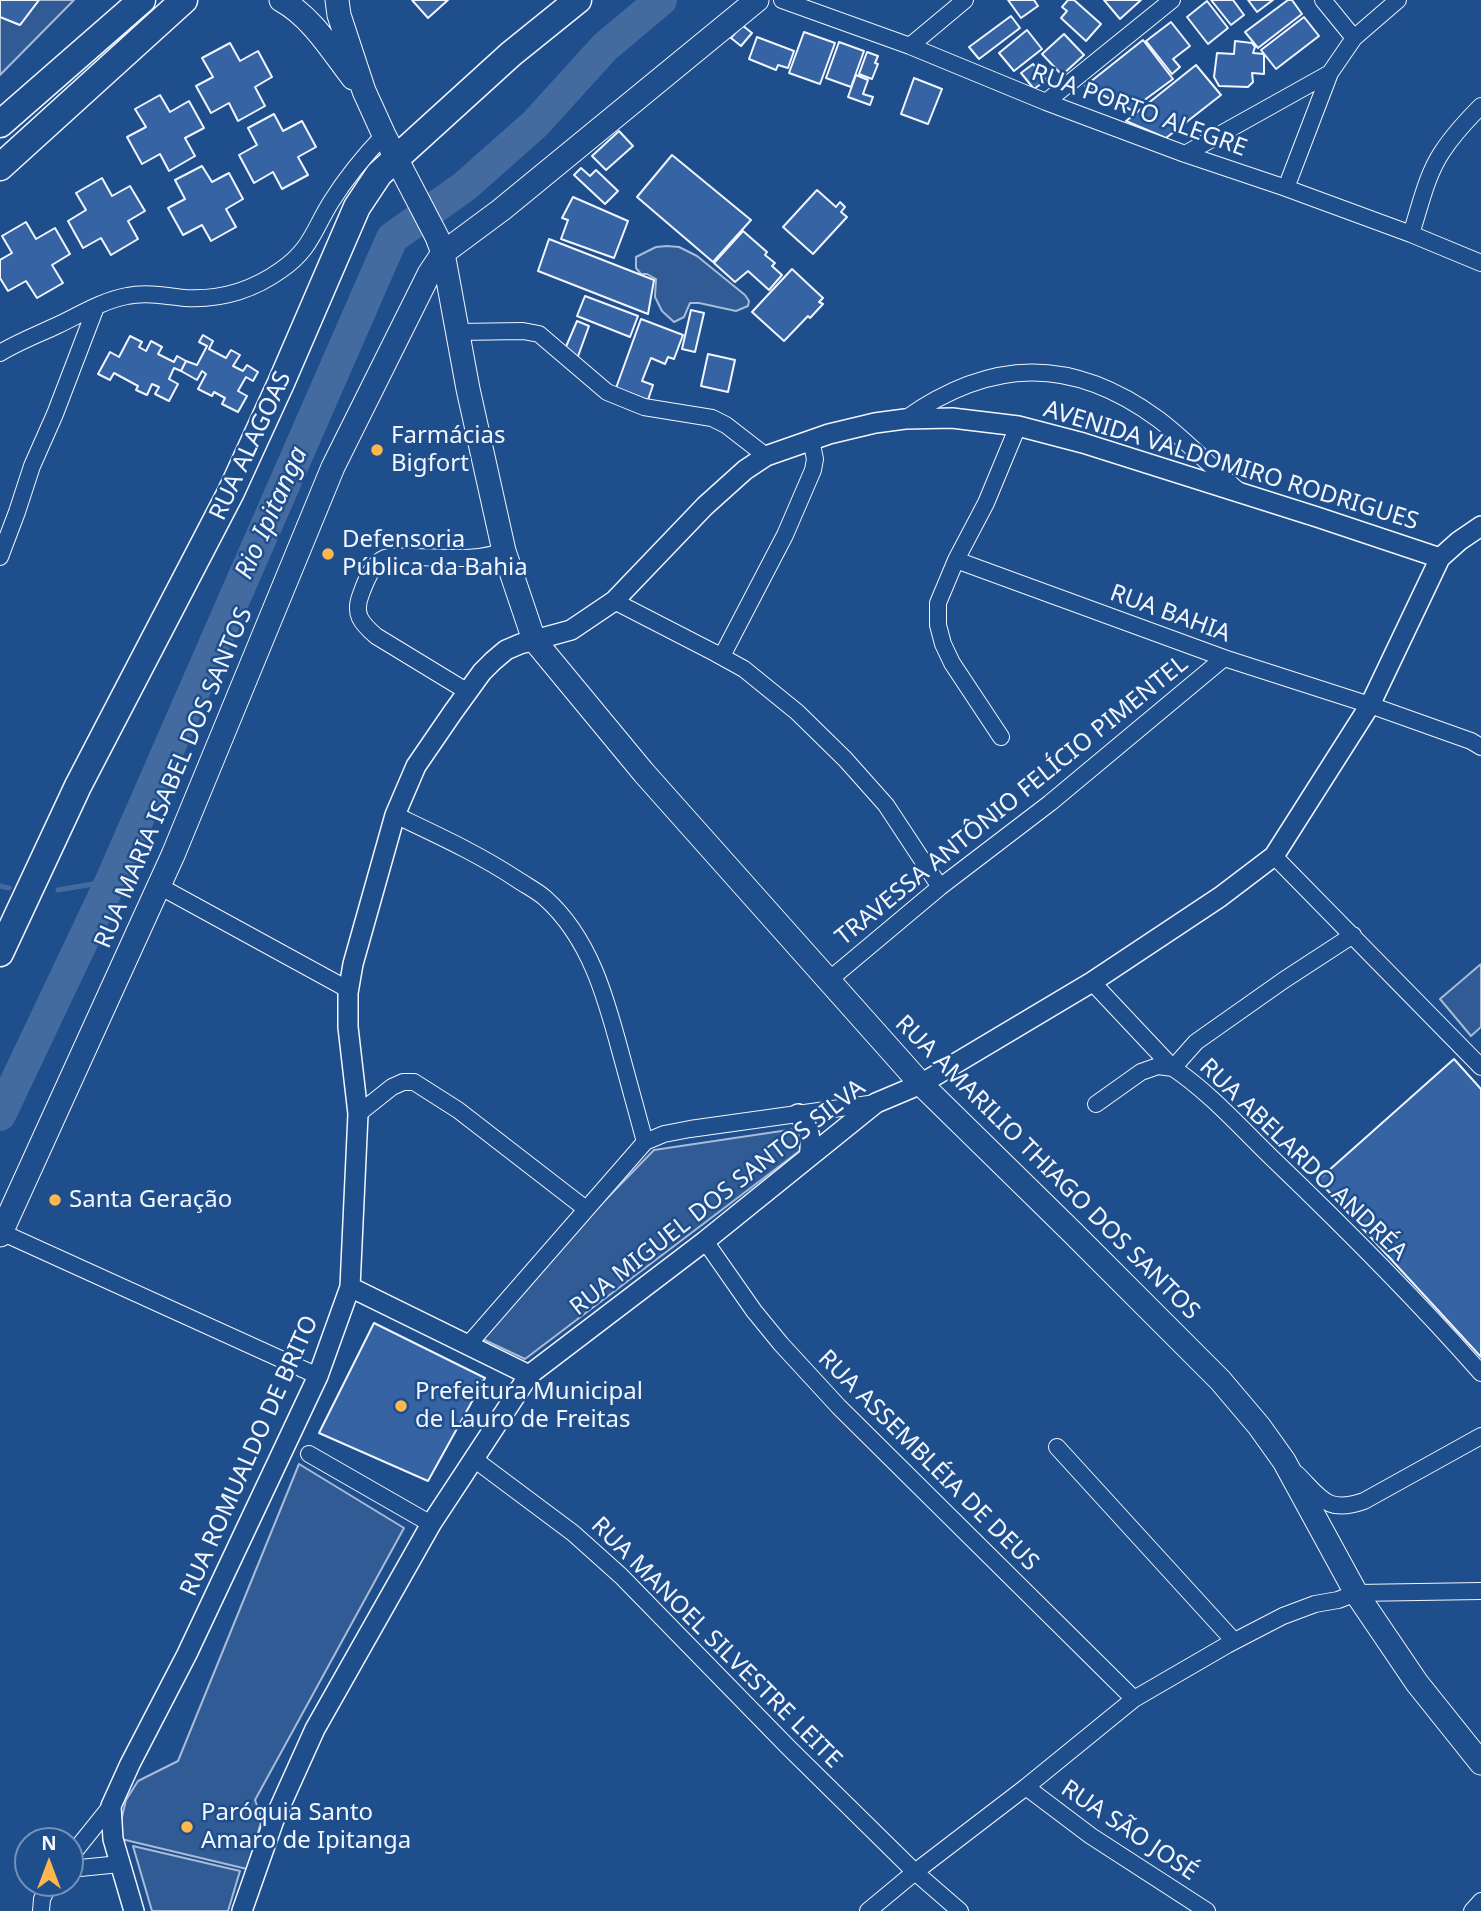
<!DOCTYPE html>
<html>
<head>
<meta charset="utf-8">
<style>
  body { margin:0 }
  #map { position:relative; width:1481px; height:1911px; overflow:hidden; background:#1f4e8c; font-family:"Noto Sans",sans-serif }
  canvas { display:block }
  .north { position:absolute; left:14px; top:1827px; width:70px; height:70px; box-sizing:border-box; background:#1f4e8c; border:2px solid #7391ba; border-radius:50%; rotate:0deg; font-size:19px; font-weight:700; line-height:28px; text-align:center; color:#f2f6ff }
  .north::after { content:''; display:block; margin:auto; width:24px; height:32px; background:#ffb74d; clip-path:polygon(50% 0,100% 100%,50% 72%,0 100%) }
</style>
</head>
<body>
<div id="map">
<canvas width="1481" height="1911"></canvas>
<div class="north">N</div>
</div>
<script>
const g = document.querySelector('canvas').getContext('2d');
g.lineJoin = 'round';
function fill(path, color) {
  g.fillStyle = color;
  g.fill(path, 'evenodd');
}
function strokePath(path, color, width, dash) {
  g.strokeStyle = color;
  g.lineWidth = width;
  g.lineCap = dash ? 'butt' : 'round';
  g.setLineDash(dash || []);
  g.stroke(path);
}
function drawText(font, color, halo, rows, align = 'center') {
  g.font = font + ' "Noto Sans",sans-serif';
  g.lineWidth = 5;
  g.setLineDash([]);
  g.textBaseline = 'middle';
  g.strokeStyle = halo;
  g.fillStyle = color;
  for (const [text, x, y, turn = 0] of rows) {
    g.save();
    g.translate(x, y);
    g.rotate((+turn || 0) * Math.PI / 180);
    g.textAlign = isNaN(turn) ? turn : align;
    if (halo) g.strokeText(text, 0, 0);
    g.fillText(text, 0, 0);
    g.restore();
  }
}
const built = new Path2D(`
  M 39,0 L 74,0 L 0,75 L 0,17 L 20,25 Z
  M 667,246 L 679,247 L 697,256 L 745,295 L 749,301 L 748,306 L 736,311 L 699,303 L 690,303 L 684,317 L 674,322 L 662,311 L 655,297 L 656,279 L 647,274 L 641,274 L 636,268 L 636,257 L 656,247 Z
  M 1481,964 L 1481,1027 L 1471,1036 L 1440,999 Z
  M 795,1129 L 806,1146 L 525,1359 L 474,1335 L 654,1150 Z
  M 299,1464 L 404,1528 L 255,1800 L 262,1819 L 247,1869 L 117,1838 L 126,1800 L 138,1781 L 178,1761 Z
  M 133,1846 L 240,1871 L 228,1911 L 152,1911 Z`);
fill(built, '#305b95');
strokePath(built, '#a8bbd7', 2);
strokePath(new Path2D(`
  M 0,886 L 9,888
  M 58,890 L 111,881`), '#446ba0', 5);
strokePath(new Path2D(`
  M 0,1115 L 111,881 L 392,238 L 465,186 L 535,124 L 605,47 L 661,0`), '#446ba0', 32);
const building = new Path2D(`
  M 0,0 L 39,0 L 20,25 L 0,17 Z
  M 412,0 L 448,0 L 428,18 Z
  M 1008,0 L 1034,0 L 1038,6 L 1021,18 Z
  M 1068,0 L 1074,0 L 1101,24 L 1086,41 L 1061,18 L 1067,11 L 1062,7 Z
  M 1104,0 L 1141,0 L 1120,19 Z
  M 1211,0 L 1233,0 L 1244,15 L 1231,25 Z
  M 1248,0 L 1273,0 L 1257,12 Z
  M 1288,0 L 1292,0 L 1302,14 L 1258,48 L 1245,32 Z
  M 1207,1 L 1228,28 L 1208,44 L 1187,17 Z
  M 1011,16 L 1020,28 L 979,59 L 969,47 Z
  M 1304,17 L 1319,36 L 1276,69 L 1261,50 Z
  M 1171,22 L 1190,46 L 1173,59 L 1180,67 L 1172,74 L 1146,41 Z
  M 742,25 L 752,33 L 741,46 L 731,38 Z
  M 1027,30 L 1042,49 L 1014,71 L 999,53 Z
  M 804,32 L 835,43 L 820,84 L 789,73 Z
  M 1064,34 L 1084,55 L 1062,75 L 1042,54 Z
  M 757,37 L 794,51 L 788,68 L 778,65 L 776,70 L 749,59 Z
  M 1143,40 L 1173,79 L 1131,110 L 1085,86 Z
  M 1235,41 L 1252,43 L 1255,47 L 1253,53 L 1264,54 L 1264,74 L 1252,73 L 1253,82 L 1248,87 L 1219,86 L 1214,77 L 1217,53 L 1234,54 Z
  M 839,42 L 864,51 L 851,87 L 826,78 Z
  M 230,43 L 240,61 L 258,51 L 272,77 L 255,87 L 265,106 L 238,121 L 229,103 L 211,113 L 196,86 L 213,77 L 202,58 Z
  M 867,52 L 878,56 L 875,63 L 878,64 L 872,79 L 859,74 Z
  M 1033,64 L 1046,80 L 1034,89 L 1021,73 Z
  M 1196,65 L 1221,95 L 1166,138 L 1126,121 Z
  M 856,75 L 868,80 L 863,94 L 873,97 L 870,105 L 848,97 Z
  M 914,78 L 942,89 L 928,124 L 901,114 Z
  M 160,95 L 170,112 L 189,101 L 204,128 L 185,138 L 195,156 L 169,171 L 160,154 L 142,164 L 127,137 L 146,127 L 135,109 Z
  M 274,114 L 283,131 L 302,121 L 316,147 L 298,157 L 308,175 L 282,189 L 273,172 L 254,183 L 239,155 L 257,145 L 248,128 Z
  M 619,131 L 633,146 L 606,170 L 592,156 Z
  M 672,155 L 751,220 L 713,262 L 637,197 Z
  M 202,166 L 212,182 L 229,173 L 243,199 L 226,209 L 236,227 L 211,241 L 202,225 L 183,235 L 168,208 L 185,199 L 175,180 Z
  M 581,168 L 590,176 L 596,170 L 618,191 L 605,204 L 574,175 Z
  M 102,178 L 112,196 L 130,186 L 145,211 L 128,221 L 138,239 L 111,255 L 101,238 L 83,248 L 68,221 L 86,210 L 76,193 Z
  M 817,190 L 836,207 L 840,202 L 845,207 L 841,212 L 847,217 L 813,254 L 783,227 Z
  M 573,197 L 628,221 L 614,258 L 561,239 L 568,220 L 562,218 Z
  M 26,222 L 36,239 L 55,228 L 70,254 L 52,265 L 63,283 L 37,298 L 26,281 L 8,291 L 0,278 L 0,260 L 12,253 L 2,236 Z
  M 743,231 L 767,252 L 765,255 L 775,263 L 772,266 L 782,275 L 769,290 L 748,271 L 735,282 L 714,263 Z
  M 549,239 L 654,280 L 648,314 L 538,271 Z
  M 792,269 L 823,298 L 819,302 L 823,304 L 810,318 L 808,316 L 784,341 L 752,312 Z
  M 585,296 L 638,316 L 630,337 L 577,316 Z
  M 691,310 L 704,313 L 695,352 L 682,349 Z
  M 641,319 L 683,335 L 674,359 L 668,357 L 665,364 L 651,358 L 642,381 L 653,385 L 648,400 L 616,388 Z
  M 577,321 L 589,326 L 577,359 L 565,349 Z
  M 203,335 L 213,341 L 209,349 L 226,358 L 231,350 L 240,355 L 233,366 L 243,371 L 247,365 L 258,372 L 253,381 L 246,377 L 238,391 L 247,396 L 238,412 L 222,404 L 225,398 L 214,392 L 212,396 L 198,389 L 206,374 L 202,371 L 197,380 L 181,371 L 186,361 L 197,365 L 207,346 L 199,342 Z
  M 130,336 L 142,342 L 139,347 L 146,351 L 151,341 L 162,347 L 158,354 L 174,362 L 177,356 L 186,361 L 181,371 L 174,368 L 169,379 L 178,384 L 169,401 L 155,394 L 159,387 L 152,384 L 147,395 L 136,390 L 138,386 L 114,373 L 110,380 L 98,374 L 110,352 L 119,357 Z
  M 708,354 L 735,360 L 728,392 L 701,386 Z
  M 1454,1059 L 1481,1089 L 1481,1357 L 1318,1180 Z
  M 374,1323 L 485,1378 L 428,1481 L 319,1433 Z`);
fill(building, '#3563a3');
strokePath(building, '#f2f6ff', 2);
const minor = new Path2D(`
  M 782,0 L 910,46 L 1046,102 L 1185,154 L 1286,188 L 1411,234 L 1481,263
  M 1323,0 L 1354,38
  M 910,46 L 965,0
  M 1046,102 L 1172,0
  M 1185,154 L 1330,73 L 1354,38 L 1398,0
  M 1286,188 L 1330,73
  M 1411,234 C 1420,207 1426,176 1442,152 C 1453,135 1467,120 1481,106
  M 458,332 L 523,331 L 539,334 L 607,392 L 644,407 L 712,418 L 726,425 L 766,456
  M 0,353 C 18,342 39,334 58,325 C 79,315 104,300 127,296 C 146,292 167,296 185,298 C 220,300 253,290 281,270 C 311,249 313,231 331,202 C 346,178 364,156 384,135
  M 905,419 C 991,358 1072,356 1158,419 C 1186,440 1212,468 1239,491
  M 0,557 L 17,512 L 32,466 L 55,414 L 96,307
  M 956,560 L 1224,658 L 1370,705 L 1471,741 L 1481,747
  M 614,601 L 715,653 L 744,669 L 797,712 L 845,759 L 886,805 L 940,887
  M 722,656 L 785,535 L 813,470 L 815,459 L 811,440
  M 468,692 L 376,636 C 361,623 353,614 361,594 C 365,583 372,563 385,558 C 392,555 404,557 412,557 C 443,557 475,562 504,551
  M 1001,737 L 952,663 L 943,644 L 938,625 L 938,603 L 956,560 L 986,503 L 1018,426
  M 395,815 C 437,835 479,854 518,880 C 527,886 537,891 545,898 C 590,938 606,998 621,1054 C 629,1084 637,1113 645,1142
  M 1274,856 L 1481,1067
  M 159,886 L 349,990
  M 829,980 L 940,887 L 1050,803 L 1224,658
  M 1092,982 L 1173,1068 C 1209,1092 1240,1127 1272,1158 C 1344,1227 1415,1298 1481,1373
  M 1096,1104 L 1141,1072 L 1158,1066 L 1173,1068 L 1196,1042 L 1284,980 L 1353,935
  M 358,1114 L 392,1087 L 403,1082 L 414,1082 L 458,1110 L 586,1209
  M 1,1232 L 318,1376
  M 705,1241 L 754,1311 L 781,1344 L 839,1407 L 1134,1699
  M 468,1345 L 645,1142 L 664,1134 L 690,1129 L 876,1103
  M 1057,1447 L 1234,1641
  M 309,1454 L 431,1524
  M 474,1459 L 573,1533 L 621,1576 L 789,1748 L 915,1872 L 960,1911
  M 1297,1474 C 1321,1498 1327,1514 1364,1501 L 1481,1436
  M 1026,1787 L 1091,1836 L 1207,1911
  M 70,1857 L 111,1806
  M 70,1869 L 120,1864
  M 41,1911 L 42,1899 L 50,1883
  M 868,1911 L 915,1872 L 1026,1787 L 1134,1699 L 1227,1645 L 1283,1616 L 1315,1604 L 1338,1600 L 1356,1593 L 1481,1591
  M 1472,1911 L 1481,1901`);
const tertiary = new Path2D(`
  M 798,1114 C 810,1128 812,1139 809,1157
  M 350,1287 L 529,1375
  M 134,1911 L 113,1839 L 111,1806 L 130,1764 L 187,1654 L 318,1376 L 350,1287 L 358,1114 L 348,1027 L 348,993 L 353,964 L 395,815 L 416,766 L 453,712 L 482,672 L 493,661 L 506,650 L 520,644 L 571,630 L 614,601 L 705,506 L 745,470 L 766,456 L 829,434 L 875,423 L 905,419 L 952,418 L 1018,426 L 1083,443 L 1317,517 L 1440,558
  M 242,1911 L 274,1820 L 315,1729 L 431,1524 L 529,1375 L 705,1241 L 876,1103 L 921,1084 L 1092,982 L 1220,897 L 1274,856 L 1370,705 L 1440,558 L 1459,541 L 1481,526`);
const secondary = new Path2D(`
  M 281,0 C 312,17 332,51 353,78
  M 337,0 L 339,15 L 364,91 L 384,135 L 437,237 L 443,253 L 468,389 L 504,551 L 534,640 L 644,773 L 921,1084 L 1070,1230 L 1220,1380 L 1259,1426 L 1284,1461 L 1356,1593 L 1417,1683 L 1481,1763
  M 0,1235 L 173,855 L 333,467 L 429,274 L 443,253 L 501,210 L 757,0`);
const primary = new Path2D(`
  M 0,953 L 78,786 L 231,492 L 281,383 L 357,207 L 379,174 L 511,54 L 578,0`);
const trunk = new Path2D(`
  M 0,124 L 142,0
  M 0,167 L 184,0`);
strokePath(minor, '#f2f6ff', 18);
strokePath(tertiary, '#f2f6ff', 22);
strokePath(secondary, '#f2f6ff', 25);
strokePath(primary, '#f2f6ff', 29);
strokePath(trunk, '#f2f6ff', 29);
strokePath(minor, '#1f4e8c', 16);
strokePath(tertiary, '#1f4e8c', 19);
strokePath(secondary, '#1f4e8c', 23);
strokePath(primary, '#1f4e8c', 26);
strokePath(trunk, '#1f4e8c', 26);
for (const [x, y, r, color] of [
  [377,450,7,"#ffb74d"],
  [328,554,7,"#ffb74d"],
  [55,1200,7,"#ffb74d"],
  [401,1406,7,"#ffb74d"],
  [187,1827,7,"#ffb74d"]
]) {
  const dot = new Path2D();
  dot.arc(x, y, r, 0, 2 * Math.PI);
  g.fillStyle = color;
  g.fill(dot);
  strokePath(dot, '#1f4e8c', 2.5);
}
drawText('24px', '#f2f6ff', '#1f4e8c', [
  ["RUA PORTO ALEGRE",1139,111,20],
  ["RUA ALAGOAS",251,446,-65],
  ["AVENIDA VALDOMIRO RODRIGUES",1231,466,17],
  ["RUA BAHIA",1170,614,20],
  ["RUA MARIA ISABEL DOS SANTOS",174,778,-67],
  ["TRAVESSA ANTÔNIO FELÍCIO PIMENTEL",1012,801,-39],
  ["RUA ABELARDO ANDRÉA",1303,1160,44],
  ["RUA AMARILIO THIAGO DOS SANTOS",1047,1168,45],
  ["RUA MIGUEL DOS SANTOS SILVA",718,1198,-38],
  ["RUA ROMUALDO DE BRITO",250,1456,-66],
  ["RUA ASSEMBLÉIA DE DEUS",928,1461,45],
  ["RUA MANOEL SILVESTRE LEITE",716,1643,45],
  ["RUA SÃO JOSÉ",1129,1831,34]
]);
drawText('24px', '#f2f6ff', '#1f4e8c', [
  ["Farmácias",391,436],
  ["Bigfort",391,464],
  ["Defensoria",342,540],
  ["Pública da Bahia",342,568],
  ["Santa Geração",69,1200],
  ["Prefeitura Municipal",415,1392],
  ["de Lauro de Freitas",415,1420],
  ["Paróquia Santo",201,1813],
  ["Amaro de Ipitanga",201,1841]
], 'left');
drawText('italic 26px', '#f2f6ff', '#1f4e8c', [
  ["Rio Ipitanga",272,513,-66]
]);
</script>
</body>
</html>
